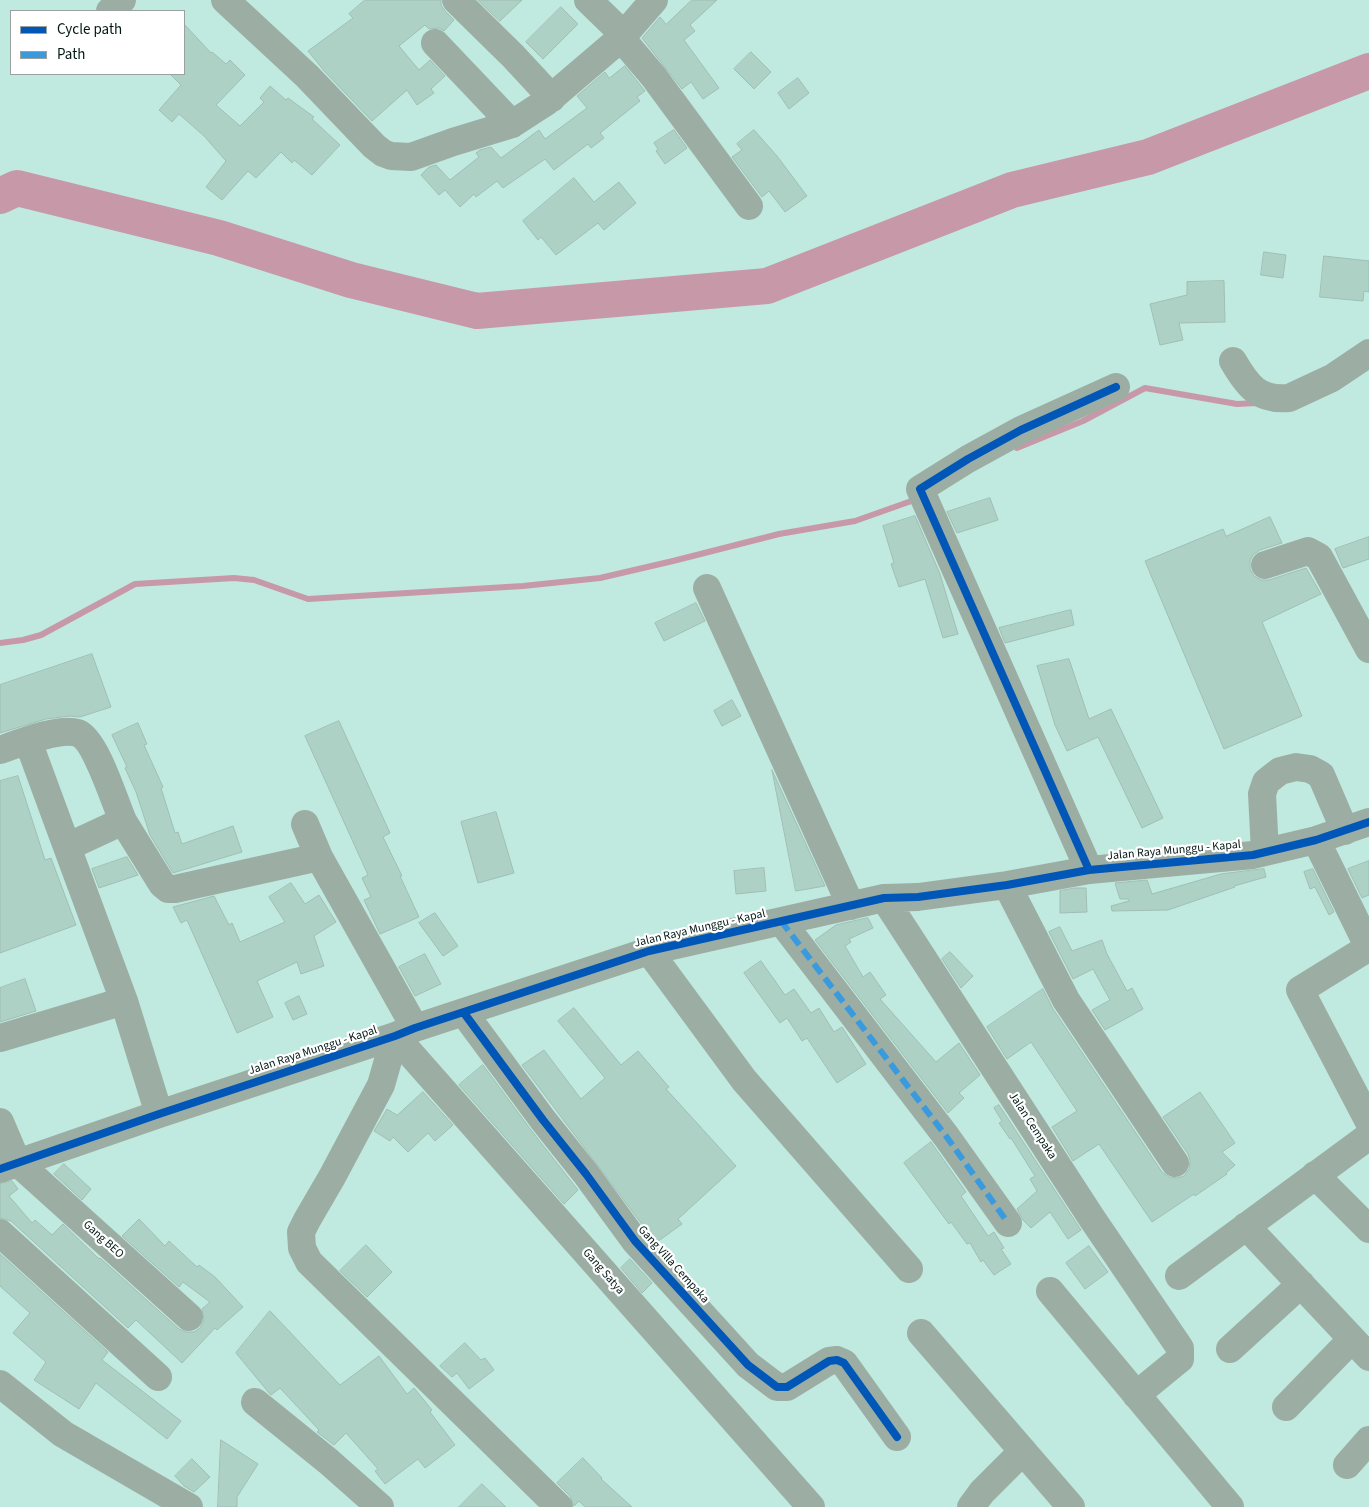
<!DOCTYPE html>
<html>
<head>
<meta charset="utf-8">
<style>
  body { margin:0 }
  #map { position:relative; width:1369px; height:1507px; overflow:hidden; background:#c0eae0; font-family:"Source Sans 3",sans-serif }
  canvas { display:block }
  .legend { position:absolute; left:10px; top:10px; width:175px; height:65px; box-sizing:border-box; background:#fff; border:1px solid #99a2a1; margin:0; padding:6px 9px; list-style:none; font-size:15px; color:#011713 }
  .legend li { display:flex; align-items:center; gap:10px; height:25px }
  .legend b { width:25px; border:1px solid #99a2a1 }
</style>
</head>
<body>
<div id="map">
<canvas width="1369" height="1507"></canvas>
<ul class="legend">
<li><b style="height:6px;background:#0057b8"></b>Cycle path</li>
<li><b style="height:6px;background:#399ade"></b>Path</li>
</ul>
</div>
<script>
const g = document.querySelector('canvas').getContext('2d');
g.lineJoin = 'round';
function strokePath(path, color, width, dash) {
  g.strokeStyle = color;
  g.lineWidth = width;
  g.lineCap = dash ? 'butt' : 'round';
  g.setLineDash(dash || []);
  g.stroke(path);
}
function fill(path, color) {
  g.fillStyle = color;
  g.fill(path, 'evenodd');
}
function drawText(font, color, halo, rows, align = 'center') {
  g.font = font + ' "Source Sans 3",sans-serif';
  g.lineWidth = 4.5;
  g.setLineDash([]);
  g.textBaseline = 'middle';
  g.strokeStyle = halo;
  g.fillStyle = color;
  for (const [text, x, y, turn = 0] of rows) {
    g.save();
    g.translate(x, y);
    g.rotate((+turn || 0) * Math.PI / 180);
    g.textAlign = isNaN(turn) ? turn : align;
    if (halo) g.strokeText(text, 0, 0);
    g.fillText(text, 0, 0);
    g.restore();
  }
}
strokePath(new Path2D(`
  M 1017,448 L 1083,421 L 1145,388 L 1237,404 L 1257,403
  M 0,643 L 23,640 L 41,635 L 135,584 L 234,578 L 254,580 L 308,599 L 523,586 L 600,578 L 673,561 L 779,534 L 855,521 L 917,499`), '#c798a8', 6);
strokePath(new Path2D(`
  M 0,196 L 17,188 L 219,238 L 351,280 L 477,311 L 767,286 L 1012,190 L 1148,157 L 1369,71`), '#c798a8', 36);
const building = new Path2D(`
  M 365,0 L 441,0 L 441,5 L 445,11 L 454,20 L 444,31 L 439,28 L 429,29 L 425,25 L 399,46 L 419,70 L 430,60 L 445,76 L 431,89 L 434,93 L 417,105 L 407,90 L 372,121 L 325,72 L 308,51 L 353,18 L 349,14 Z
  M 478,0 L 522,0 L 500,21 Z
  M 692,0 L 717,0 L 690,25 L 695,31 L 684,40 L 719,88 L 703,99 L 691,82 L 682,89 L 642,38 L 660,17 L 666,24 Z
  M 561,7 L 578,24 L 543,59 L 526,42 Z
  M 184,24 L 211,53 L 212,52 L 226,64 L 230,60 L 245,75 L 216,105 L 240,126 L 264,102 L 260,98 L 270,86 L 286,100 L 288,98 L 314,117 L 312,119 L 340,145 L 312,175 L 294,160 L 292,163 L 281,152 L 256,178 L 248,171 L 222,200 L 206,187 L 226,161 L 204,136 L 179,114 L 172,122 L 159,110 L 181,85 L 170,74 L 184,74 Z
  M 751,52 L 771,72 L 754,89 L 734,69 Z
  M 625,66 L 645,91 L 637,97 L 640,101 L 600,133 L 604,138 L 591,148 L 588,144 L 554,170 L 545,159 L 503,188 L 497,181 L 476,197 L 474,194 L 460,207 L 445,190 L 439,195 L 421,175 L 429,167 L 436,165 L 450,180 L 479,157 L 476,153 L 480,150 L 491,147 L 501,158 L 539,130 L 545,139 L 587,108 L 577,96 L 605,72 L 609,78 Z
  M 798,78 L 809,93 L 789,109 L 778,93 Z
  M 674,130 L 687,148 L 665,164 L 656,151 L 658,149 L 654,143 Z
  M 754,130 L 777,156 L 807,196 L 785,212 L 769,191 L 762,197 L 732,157 L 742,150 L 737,144 Z
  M 574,178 L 594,202 L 619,182 L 636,203 L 604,230 L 598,223 L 556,255 L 541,237 L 538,240 L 523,221 Z
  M 1264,252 L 1286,255 L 1283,278 L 1261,275 Z
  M 1324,256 L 1369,261 L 1369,292 L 1364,291 L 1363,301 L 1320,297 Z
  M 1224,281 L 1225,322 L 1179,323 L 1183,340 L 1160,345 L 1150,304 L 1187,295 L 1187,282 Z
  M 990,498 L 998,520 L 957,533 L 947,512 Z
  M 915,516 L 940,574 L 958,634 L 943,638 L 925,579 L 899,587 L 891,564 L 894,563 L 883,526 Z
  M 1270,517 L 1282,543 L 1260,550 L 1253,555 L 1250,561 L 1250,569 L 1254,576 L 1261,580 L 1269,580 L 1306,568 L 1321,594 L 1262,622 L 1302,716 L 1224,749 L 1145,561 L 1223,529 L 1226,536 Z
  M 1369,537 L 1369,559 L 1343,568 L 1335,549 Z
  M 696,603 L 705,621 L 664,641 L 655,623 Z
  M 1071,610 L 1074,625 L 1005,643 L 999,628 Z
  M 92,654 L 111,707 L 80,717 L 69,716 L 46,719 L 0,733 L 0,685 Z
  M 1069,659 L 1089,719 L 1111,709 L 1163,818 L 1142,828 L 1098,737 L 1067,751 L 1055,725 L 1037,666 Z
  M 732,700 L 741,716 L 722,726 L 714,711 Z
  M 339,721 L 390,833 L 383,837 L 402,876 L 400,876 L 419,917 L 380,934 L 364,900 L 371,897 L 362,878 L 368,875 L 305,736 Z
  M 138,723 L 147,744 L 144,745 L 163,787 L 161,788 L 175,833 L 178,832 L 182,844 L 233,826 L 242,852 L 173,873 L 150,835 L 136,792 L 125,768 L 127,767 L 112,735 Z
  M 772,770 L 825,886 L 796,891 Z
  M 18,776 L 45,860 L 51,858 L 76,925 L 0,953 L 0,781 Z
  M 496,812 L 514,873 L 478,883 L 461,822 Z
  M 127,857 L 138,875 L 99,888 L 92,869 Z
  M 1369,861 L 1369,895 L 1362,898 L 1348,869 Z
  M 764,868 L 766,891 L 736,894 L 734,871 Z
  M 1264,869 L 1266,877 L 1234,886 L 1235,887 L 1168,910 L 1112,911 L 1111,906 L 1129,901 L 1128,899 L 1120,899 L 1115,883 L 1147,880 L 1152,894 L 1221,874 Z
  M 1313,869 L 1334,912 L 1329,915 L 1315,887 L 1310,889 L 1304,872 Z
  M 291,883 L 305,904 L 319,895 L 336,922 L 314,936 L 324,966 L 301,974 L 297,962 L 257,981 L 273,1017 L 237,1033 L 187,920 L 181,923 L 173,907 L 214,896 L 229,925 L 232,923 L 240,942 L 285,922 L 269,897 Z
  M 1075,888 L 1086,888 L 1087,912 L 1060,913 L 1060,891 Z
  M 435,913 L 458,946 L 443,956 L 419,923 Z
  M 868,918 L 873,928 L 849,939 L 851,942 L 845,946 L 863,977 L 870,972 L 886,995 L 880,999 L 936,1062 L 959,1043 L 980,1075 L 959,1093 L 964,1098 L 948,1113 L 815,940 L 836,925 Z
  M 1060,927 L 1072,951 L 1102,940 L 1107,954 L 1127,991 L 1132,988 L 1143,1009 L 1105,1030 L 1092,1010 L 1110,1000 L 1093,969 L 1073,979 L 1049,932 Z
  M 950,952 L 973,976 L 961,988 L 942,959 Z
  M 425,954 L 441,984 L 415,996 L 399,967 Z
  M 761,961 L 785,995 L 794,989 L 811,1013 L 819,1008 L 834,1032 L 842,1027 L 866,1064 L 837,1083 L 807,1038 L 802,1041 L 787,1018 L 780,1023 L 744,973 Z
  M 25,979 L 36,1011 L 0,1022 L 0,988 Z
  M 1043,989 L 1053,1009 L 1162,1172 L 1169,1177 L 1177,1178 L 1184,1176 L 1189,1169 L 1190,1161 L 1188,1154 L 1163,1117 L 1200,1092 L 1235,1143 L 1222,1152 L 1235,1165 L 1226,1173 L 1227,1174 L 1195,1196 L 1194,1194 L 1152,1222 L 1099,1144 L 1073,1161 L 1052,1127 L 1077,1111 L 1031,1042 L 1007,1059 L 987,1027 Z
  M 299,996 L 307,1014 L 293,1020 L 285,1003 Z
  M 574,1008 L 621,1065 L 638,1051 L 669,1087 L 666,1089 L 736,1166 L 678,1219 L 682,1224 L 657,1242 L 647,1231 L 522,1065 L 544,1050 L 581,1099 L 605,1078 L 558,1021 Z
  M 483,1065 L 531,1130 L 578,1190 L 564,1204 L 459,1085 Z
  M 423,1092 L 453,1125 L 435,1141 L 428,1133 L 408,1152 L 393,1137 L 390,1141 L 374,1131 L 387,1109 L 397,1115 Z
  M 999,1105 L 1081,1230 L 1068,1239 L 1050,1212 L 1031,1228 L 1023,1220 L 1017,1209 L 1037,1191 L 1030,1179 L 1035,1176 L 1011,1138 L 1010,1139 L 999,1123 L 1002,1121 L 994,1108 Z
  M 931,1142 L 966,1192 L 961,1196 L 988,1236 L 994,1232 L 1004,1248 L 1001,1249 L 1011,1264 L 994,1275 L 983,1260 L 981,1262 L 970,1243 L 967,1244 L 951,1222 L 949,1224 L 904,1163 Z
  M 64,1164 L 91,1189 L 82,1200 L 54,1174 Z
  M 12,1181 L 18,1189 L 9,1196 L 32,1223 L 35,1220 L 52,1235 L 63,1224 L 99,1259 L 100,1258 L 179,1329 L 186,1332 L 194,1332 L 200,1328 L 204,1320 L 202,1309 L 210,1302 L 183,1282 L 179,1287 L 122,1236 L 139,1219 L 165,1246 L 169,1241 L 197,1267 L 199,1265 L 215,1277 L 243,1307 L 217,1330 L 215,1328 L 182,1363 L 136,1320 L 128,1328 L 11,1221 L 0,1218 L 0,1184 Z
  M 366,1245 L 392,1272 L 367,1297 L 340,1271 Z
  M 1089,1246 L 1108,1272 L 1085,1289 L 1066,1263 Z
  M 0,1254 L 108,1352 L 102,1360 L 181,1421 L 167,1439 L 96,1383 L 79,1409 L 34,1380 L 46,1362 L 13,1333 L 30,1313 L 0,1286 Z
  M 630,1259 L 652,1283 L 642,1293 L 621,1268 Z
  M 270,1311 L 340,1385 L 379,1356 L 407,1394 L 414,1388 L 432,1410 L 430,1412 L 455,1445 L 425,1468 L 418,1459 L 385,1484 L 375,1471 L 378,1469 L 346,1433 L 334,1445 L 317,1432 L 319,1430 L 280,1388 L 271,1395 L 269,1393 L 236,1353 Z
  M 465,1343 L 481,1360 L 485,1358 L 494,1370 L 469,1389 L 457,1373 L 452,1377 L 440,1366 Z
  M 221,1440 L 258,1464 L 237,1497 L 237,1507 L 218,1507 Z
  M 583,1458 L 602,1478 L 601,1479 L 632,1507 L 585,1507 L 579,1501 L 574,1506 L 570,1496 L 557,1483 Z
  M 192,1459 L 210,1477 L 194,1492 L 184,1486 L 175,1476 Z
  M 482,1484 L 506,1507 L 459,1507 Z`);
fill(building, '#aed1c5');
strokePath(building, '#a0beb3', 1);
strokePath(new Path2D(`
  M 225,0 L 307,76 L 374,146 L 383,153 L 391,156 L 411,157 L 453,142 L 512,124 L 546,102 L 621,38 L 654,0
  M 456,0 L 513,56 L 552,98
  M 588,0 L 624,35
  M 110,11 L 122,0
  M 621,38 L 654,77 L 749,206
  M 435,43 L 512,124
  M 1233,361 C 1247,385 1258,401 1289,398 L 1332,378 L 1369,353
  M 1265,565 L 1308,551 L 1319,557 L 1369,649
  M 707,588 L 851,906
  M 28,741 L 67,847
  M 0,750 C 20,743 59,727 78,733 C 96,740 115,803 123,821 L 67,847 L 124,1001 L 159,1114
  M 123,821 L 162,884 L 168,889 L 175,889 L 319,857
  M 305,824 L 319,857 L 415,1028
  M 1316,840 L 1369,948
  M 1265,852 L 1262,794 L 1266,782 L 1280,771 L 1296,767 L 1310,769 L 1321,775 L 1345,831
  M 1089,870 L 920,489 L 968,459 L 1021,430 L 1116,387
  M 1007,885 L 1066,1000 L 1175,1163
  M 884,898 L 1091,1217 L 1180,1348 L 1180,1359 L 1136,1395
  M 781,921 L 946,1136 L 1008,1223
  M 1368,948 L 1300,990 L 1369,1122
  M 649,951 L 744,1080 L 909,1269
  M 464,1013 L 543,1120 L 586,1174 L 635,1241 L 748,1365 L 777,1387 L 787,1387 L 829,1361 L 837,1360 L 844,1363 L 897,1437
  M 395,1036 L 811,1507
  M 395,1036 L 381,1085 L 332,1177 L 307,1220 L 301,1232 L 302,1248 L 309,1262 L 559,1507
  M 0,1038 L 124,1001
  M 0,1122 L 17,1162 L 189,1317
  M 0,1169 L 159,1114 L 395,1036 L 415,1028 L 649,951 L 884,898 L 918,897 L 1007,885 L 1089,870 L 1253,855 L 1316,840 L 1369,822
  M 1315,1175 L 1369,1229
  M 1246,1226 L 1369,1357
  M 0,1233 L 158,1377
  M 1179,1276 L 1369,1136
  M 1050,1291 L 1230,1507
  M 921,1333 L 1071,1507
  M 1230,1349 L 1301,1284
  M 0,1384 L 63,1434 L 189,1507
  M 255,1402 L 328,1461 L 380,1507
  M 1286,1407 L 1352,1339
  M 1347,1465 L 1369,1440
  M 971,1507 L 982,1492 L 1023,1451`), '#9caea4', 28);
strokePath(new Path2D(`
  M 781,921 L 946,1136 L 1008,1223`), '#399ade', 6, [12, 6]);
strokePath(new Path2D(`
  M 1089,870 L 920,489 L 968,459 L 1021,430 L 1116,387
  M 464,1013 L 543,1120 L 586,1174 L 635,1241 L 748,1365 L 777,1387 L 787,1387 L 829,1361 L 837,1360 L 844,1363 L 897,1437
  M 0,1169 L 159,1114 L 395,1036 L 415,1028 L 649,951 L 884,898 L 918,897 L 1007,885 L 1089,870 L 1253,855 L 1316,840 L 1369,822`), '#0057b8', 8);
drawText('12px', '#011713', '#fff', [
  ["Jalan Raya Munggu - Kapal",1174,851,-5],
  ["Jalan Raya Munggu - Kapal",700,929,-13],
  ["Jalan Raya Munggu - Kapal",313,1051,-18],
  ["Jalan Cempaka",1032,1126,57],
  ["Gang BEO",103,1240,42],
  ["Gang Villa Cempaka",673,1265,48],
  ["Gang Satya",603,1272,49]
]);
</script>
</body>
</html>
